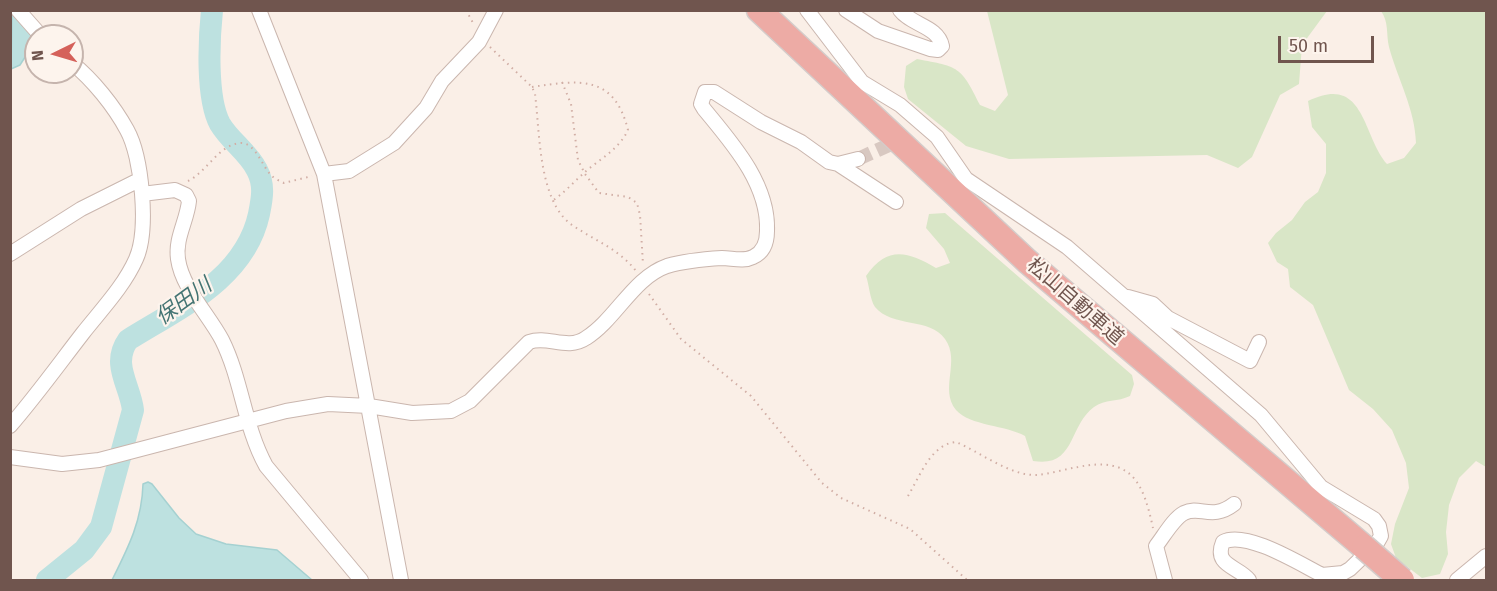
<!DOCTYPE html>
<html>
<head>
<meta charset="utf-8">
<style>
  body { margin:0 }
  #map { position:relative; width:1497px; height:591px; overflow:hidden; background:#faefe7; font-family:"Fira Sans",sans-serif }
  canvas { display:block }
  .frame { position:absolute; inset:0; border:12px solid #70554e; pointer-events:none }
  .north { position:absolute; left:24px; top:24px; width:60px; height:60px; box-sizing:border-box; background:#fdf4ed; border:2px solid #c5b4ad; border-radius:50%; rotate:265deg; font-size:16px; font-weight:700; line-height:24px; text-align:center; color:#70554e }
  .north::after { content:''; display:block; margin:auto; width:21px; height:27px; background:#d5615a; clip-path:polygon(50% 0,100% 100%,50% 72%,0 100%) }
  .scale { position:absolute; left:1278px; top:36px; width:96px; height:27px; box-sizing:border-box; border:3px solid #70554e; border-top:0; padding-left:8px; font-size:18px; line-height:21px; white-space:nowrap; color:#70554e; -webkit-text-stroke:4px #fdf4ed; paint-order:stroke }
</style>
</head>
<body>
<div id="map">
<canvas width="1497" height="591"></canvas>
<div class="frame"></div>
<div class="north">N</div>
<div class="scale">50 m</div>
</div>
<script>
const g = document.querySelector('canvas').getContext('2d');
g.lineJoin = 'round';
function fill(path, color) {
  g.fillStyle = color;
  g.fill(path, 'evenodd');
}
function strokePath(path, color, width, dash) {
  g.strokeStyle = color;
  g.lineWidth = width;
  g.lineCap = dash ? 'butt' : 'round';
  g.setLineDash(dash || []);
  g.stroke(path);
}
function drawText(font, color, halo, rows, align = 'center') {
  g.font = font + ' "Fira Sans","Noto Sans JP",sans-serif';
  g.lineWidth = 4.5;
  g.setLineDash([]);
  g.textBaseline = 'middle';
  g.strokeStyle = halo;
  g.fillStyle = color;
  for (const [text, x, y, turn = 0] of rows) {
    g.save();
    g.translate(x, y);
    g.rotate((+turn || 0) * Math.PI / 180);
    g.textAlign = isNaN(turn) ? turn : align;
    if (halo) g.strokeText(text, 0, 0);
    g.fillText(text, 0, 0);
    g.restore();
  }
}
fill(new Path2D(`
  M 987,11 L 987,10 L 1327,11 L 1302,45 L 1299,84 L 1280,95 L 1252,157 L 1238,168 L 1207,155 L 1009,159 L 966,146 L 908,99 L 904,87 L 906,66 L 917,59 C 959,67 961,66 980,105 L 995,111 L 1008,95 Z
  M 1381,11 L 1486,11 L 1486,467 L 1476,461 L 1459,478 L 1449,505 L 1446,532 L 1448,554 L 1440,574 L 1422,578 L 1396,558 L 1391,544 L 1395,524 L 1409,488 L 1406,463 L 1392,430 L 1373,409 L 1349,390 L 1313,305 L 1290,287 L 1288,269 L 1277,262 L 1268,243 L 1276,233 L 1292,220 L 1305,202 L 1318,192 L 1326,173 L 1326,144 L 1312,127 L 1308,101 C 1365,73 1362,135 1387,164 L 1404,158 L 1416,143 C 1415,109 1398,80 1389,47 C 1386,34 1389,22 1381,11 Z
  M 945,213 L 1132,375 L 1134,384 L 1130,396 C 1118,402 1105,399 1094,407 C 1068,426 1076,468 1033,461 L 1025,436 C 1006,425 970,426 956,410 C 939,389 961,361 945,339 C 930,317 892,328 875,307 C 870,300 869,284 866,276 C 887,246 907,251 936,268 L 950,263 L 944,249 L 926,228 L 929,214 Z`), '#d9e6c7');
const water = new Path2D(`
  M 12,10 L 36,40 L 20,65 L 11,69 Z
  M 148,482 L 152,484 L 179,518 L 196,534 L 226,544 L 277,550 L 312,580 L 112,580 C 128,548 142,521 143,484 Z`);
fill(water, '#bde1e0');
strokePath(water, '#a5d1d1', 1.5);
strokePath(new Path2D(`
  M 47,580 L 84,550 L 101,527 L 133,410 C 130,385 111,364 128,340 C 179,308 245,279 259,214 C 262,199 265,185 257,170 C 248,152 230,141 220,124 C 206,98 209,39 212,10`), '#bde1e0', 22);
strokePath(new Path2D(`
  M 858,159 L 902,139`), '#d8c8c1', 14, [14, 7]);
const street = new Path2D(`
  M 18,10 L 41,36
  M 259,10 L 324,174 L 401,580
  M 807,10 L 862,82 L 900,105 L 937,137 L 966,179 L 1067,247 L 1261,415 L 1321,487 L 1374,519 L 1379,526 L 1381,536 L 1377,543 L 1350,569 L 1343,573 L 1322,575 C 1300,564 1246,530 1223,542 C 1213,566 1238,566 1249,580
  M 846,10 L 878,31 L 930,49 L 938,50 L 942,46 C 938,26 911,25 900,10
  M 838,164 L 896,202
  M 324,174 L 349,171 L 394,143 L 426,108 L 442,81 L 479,42 L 496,10
  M 142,194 L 175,190 L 186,195 L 189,201 C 187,221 175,238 178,259 C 182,288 209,315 222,340 C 242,380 244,426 266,466 L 361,580
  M 10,254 L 81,209 L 139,180
  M 1128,297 L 1153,304 L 1168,318 L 1250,361 L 1259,342
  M 10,426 C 36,396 59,364 83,333 C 102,309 124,286 136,259 C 149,230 142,157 127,130 C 114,106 93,80 72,63
  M 10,457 L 62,464 L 99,460 L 286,411 L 328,404 L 369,406 L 412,413 L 451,411 L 470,401 L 529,342 C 548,335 567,351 586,338 C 616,319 633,278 667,266 C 684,261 705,259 722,258 C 732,258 743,262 753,257 C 764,252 767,242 767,231 C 769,184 732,143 704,109 L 701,104 L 705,92 L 714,92 L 761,122 L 801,142 L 829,162 L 838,164 L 858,159
  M 1165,580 L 1156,546 C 1164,536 1173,519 1184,513 C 1200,505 1212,521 1234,504
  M 1457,580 L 1486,556`);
const highway = new Path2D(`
  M 759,10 L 1027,261 L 1364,547`);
strokePath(street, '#cab6ae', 16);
strokePath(highway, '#d4ccca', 27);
strokePath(new Path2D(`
  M 466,10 L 473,23
  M 490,47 L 532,87 L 535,94 C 540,132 538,201 572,225 C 594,240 619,249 636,271
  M 562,82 L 571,104 L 578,160 L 585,174 L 599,193 L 628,197 L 637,203 L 640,215 L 643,264
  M 532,87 C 579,80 614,74 628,130 C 620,147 605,156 591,167 C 577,178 567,191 552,201
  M 188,181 C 207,172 219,144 241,143 C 256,143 262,167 272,176 C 275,179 280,181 284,183 L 312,176
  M 649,294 L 681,339 L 751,396 L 822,483 L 841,498 L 910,529 L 967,580
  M 908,496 C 920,476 931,444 956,442 C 980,452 1010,476 1037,475 C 1050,474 1065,469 1078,467 C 1132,456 1143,482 1153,528`), '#d1aea5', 2, [1.5, 4.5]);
strokePath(street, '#fff', 14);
strokePath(highway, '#edaba5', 24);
const highwayBridge = new Path2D(`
  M 1364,547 L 1402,580`);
strokePath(highwayBridge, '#d4ccca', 27, []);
strokePath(highwayBridge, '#edaba5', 24);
drawText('20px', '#70554e', '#fdf4ed', [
  ["松山自動車道",1075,302,41]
]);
drawText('italic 21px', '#447473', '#fdf4ed', [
  ["保田川",184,302,-36]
]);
</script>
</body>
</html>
